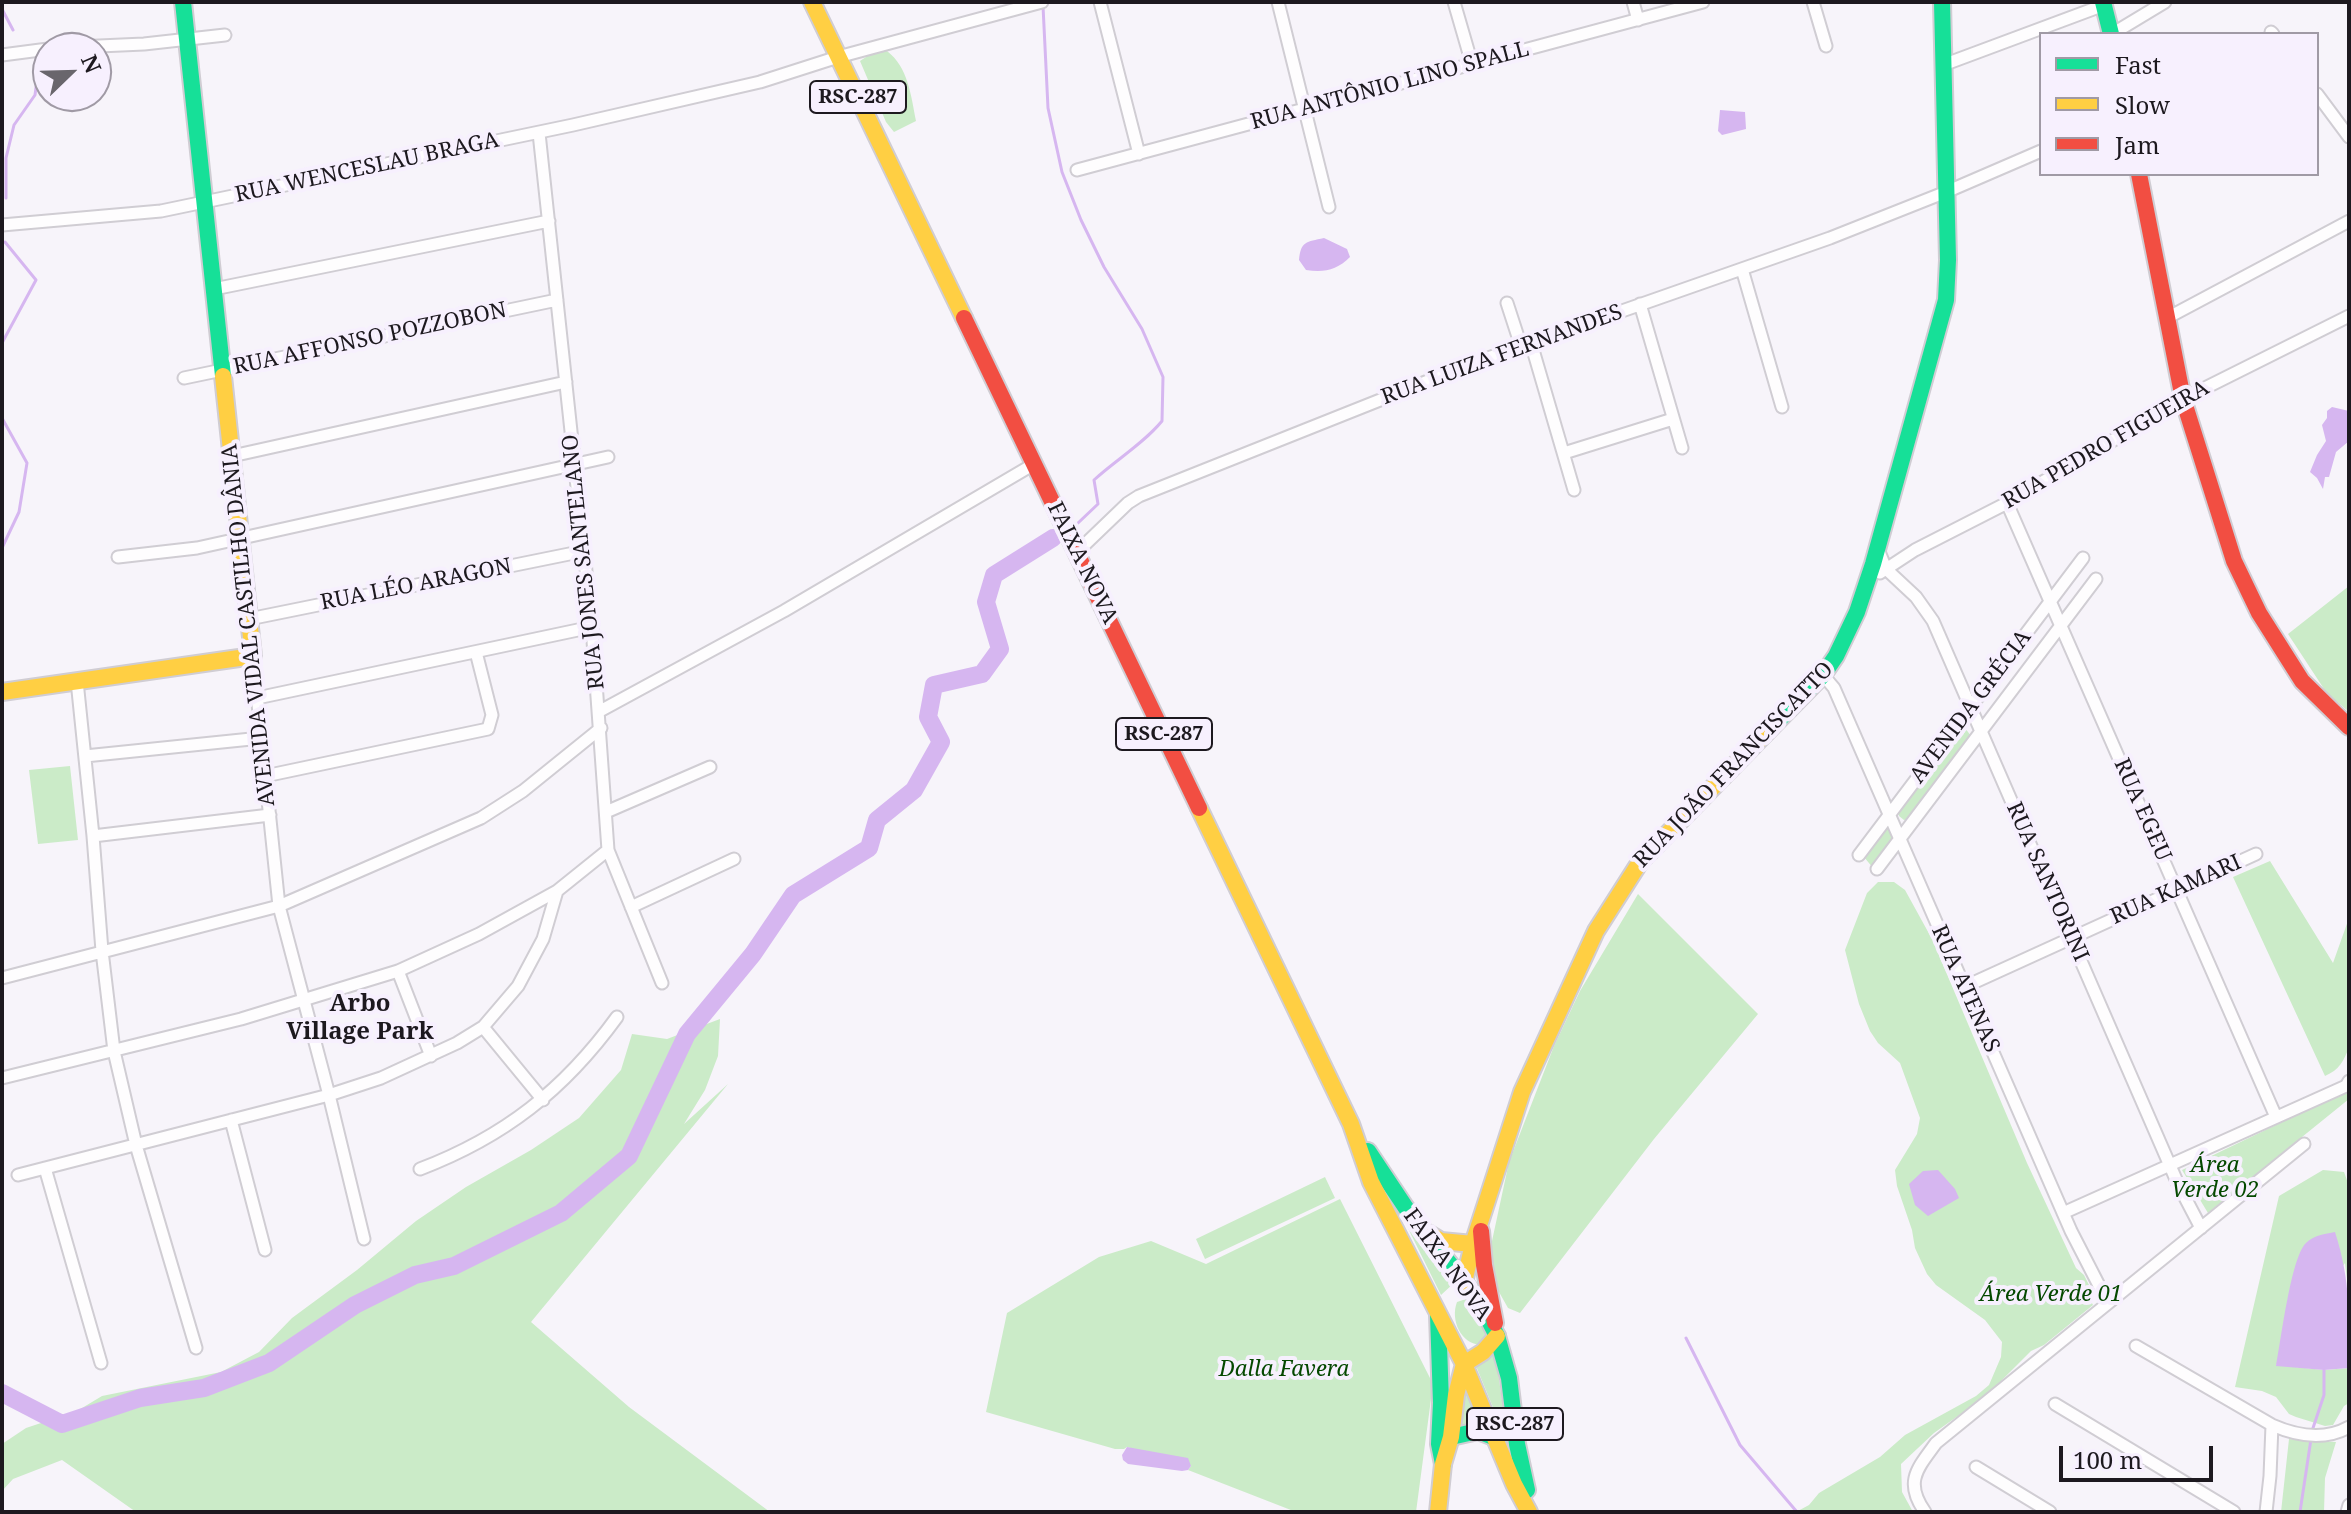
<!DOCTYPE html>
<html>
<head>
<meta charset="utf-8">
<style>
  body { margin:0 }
  #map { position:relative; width:2351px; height:1514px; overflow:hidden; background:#f7f4fa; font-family:"Noto Serif",serif }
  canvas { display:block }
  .frame { position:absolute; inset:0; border:4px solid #1d191f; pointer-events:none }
  .legend { position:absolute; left:2039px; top:32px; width:280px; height:144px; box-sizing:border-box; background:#f7f0fe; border:2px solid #a09aa5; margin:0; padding:10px 14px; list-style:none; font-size:24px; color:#1d191f }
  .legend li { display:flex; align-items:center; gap:16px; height:40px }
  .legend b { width:40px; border:2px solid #a09aa5 }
  .north { position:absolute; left:32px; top:32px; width:80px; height:80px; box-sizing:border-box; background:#f7f0fe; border:2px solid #a09aa5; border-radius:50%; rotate:67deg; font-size:22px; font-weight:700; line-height:32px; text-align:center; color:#1d191f }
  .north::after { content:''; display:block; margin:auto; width:28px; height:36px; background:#69666c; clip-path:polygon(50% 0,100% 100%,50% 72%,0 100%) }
  .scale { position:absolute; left:2059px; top:1446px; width:154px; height:36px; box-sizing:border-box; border:4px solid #1d191f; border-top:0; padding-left:10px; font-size:24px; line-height:28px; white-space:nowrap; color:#1d191f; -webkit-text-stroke:6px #f7f0fe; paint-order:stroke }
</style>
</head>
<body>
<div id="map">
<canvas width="2351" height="1514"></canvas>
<div class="frame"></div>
<ul class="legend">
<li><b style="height:10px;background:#16e098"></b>Fast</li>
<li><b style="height:10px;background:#ffcf43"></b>Slow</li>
<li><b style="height:10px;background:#f24e42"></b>Jam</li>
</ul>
<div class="north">N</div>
<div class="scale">100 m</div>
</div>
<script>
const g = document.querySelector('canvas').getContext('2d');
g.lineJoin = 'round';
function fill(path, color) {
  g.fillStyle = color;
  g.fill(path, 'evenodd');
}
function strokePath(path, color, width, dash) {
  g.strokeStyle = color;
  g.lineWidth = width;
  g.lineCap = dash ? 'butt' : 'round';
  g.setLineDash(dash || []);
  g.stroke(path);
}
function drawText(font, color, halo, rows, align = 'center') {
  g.font = font + ' "Noto Serif",serif';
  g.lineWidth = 8;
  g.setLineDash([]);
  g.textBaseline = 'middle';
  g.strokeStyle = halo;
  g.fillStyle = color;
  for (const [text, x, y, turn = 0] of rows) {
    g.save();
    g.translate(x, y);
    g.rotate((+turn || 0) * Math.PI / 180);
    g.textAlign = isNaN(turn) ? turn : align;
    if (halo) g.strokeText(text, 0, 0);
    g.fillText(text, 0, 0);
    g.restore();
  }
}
fill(new Path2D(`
  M 887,51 C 908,67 911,95 916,121 L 894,132 L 886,122 L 860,61 L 869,55 Z
  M 2349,586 L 2349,712 L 2326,692 L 2288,634 Z
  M 1965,728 L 1971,736 L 1910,819 L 1904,820 L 1899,816 L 1899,812 L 1959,731 Z
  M 70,766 L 78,840 L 38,844 L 29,770 Z
  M 1887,828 L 1893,834 L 1894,838 L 1873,868 L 1864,857 L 1882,830 Z
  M 2270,861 L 2333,963 L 2349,918 L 2349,1047 C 2344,1061 2339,1070 2325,1076 L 2233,877 Z
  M 1878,882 L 1894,882 L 1905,890 L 1932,939 L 2027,1163 L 2076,1268 L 2084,1275 L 2090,1287 L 2088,1295 L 2093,1305 L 2044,1345 L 2031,1351 L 1986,1396 L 1934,1433 L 1901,1464 L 1902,1492 L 1913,1512 L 1796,1512 L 1809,1505 L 1819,1493 L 1880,1457 L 1905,1435 L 1976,1396 L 1989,1385 L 2001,1357 L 2002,1342 L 1985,1320 L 1936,1285 L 1927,1274 L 1915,1248 L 1912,1230 L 1897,1186 L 1895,1170 L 1917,1134 L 1920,1118 L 1900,1063 L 1878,1043 L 1870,1031 L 1859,1004 L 1845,950 L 1867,893 Z
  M 1638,894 L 1758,1014 L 1654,1139 L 1520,1313 L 1508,1308 L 1490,1276 L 1492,1241 L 1509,1162 L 1554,1046 L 1580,991 Z
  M 720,1019 L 718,1056 L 705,1090 L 684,1124 L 728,1084 L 531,1322 L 629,1407 L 770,1512 L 136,1512 L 62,1460 L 13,1479 L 2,1491 L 2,1444 L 26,1428 L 77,1411 L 102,1396 L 221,1372 L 259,1352 L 292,1318 L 357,1270 L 416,1221 L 466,1187 L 531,1150 L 579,1118 L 621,1070 L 632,1034 L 667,1039 Z
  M 2349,1090 L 2349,1099 L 2208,1213 L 2182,1170 Z
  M 2323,1170 L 2344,1172 L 2349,1186 L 2349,1294 L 2345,1263 L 2276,1365 L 2324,1370 L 2349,1368 L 2349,1403 L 2344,1406 L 2333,1425 L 2325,1426 L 2296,1417 L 2289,1414 L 2276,1397 L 2262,1391 L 2235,1387 L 2279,1196 Z
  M 1325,1177 L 1335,1198 L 1205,1259 L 1196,1239 Z
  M 1340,1199 L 1433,1384 L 1416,1512 L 1296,1512 L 1188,1470 L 1191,1466 L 1127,1447 L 1124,1449 L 1115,1449 L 986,1412 L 1007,1313 L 1099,1257 L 1151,1241 L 1206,1264 Z
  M 1398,1208 L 1426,1252 L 1453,1284 L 1441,1295 Z
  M 1466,1299 L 1472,1302 L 1488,1333 L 1481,1345 C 1461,1344 1450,1320 1457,1302 Z
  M 1495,1350 L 1508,1444 L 1476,1366 Z
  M 1464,1381 L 1483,1427 L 1457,1430 Z
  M 2289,1439 L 2336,1442 L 2325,1478 L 2324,1512 L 2281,1512 Z`), '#cbebc8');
fill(new Path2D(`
  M 1720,110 L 1745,112 L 1746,129 L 1722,135 L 1718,131 Z
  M 1324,238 L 1347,249 L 1350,257 C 1337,270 1324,273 1306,270 L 1299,260 C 1301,241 1306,242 1324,238 Z
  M 2332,407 L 2349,411 L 2349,441 L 2336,452 L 2329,477 L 2325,477 L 2323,489 L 2317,478 L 2310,472 L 2317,455 L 2326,441 L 2322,425 L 2327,418 L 2327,411 Z
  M 1938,1170 L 1955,1189 L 1959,1198 L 1928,1216 L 1915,1205 L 1909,1184 L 1923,1171 Z
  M 2335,1232 C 2351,1282 2349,1317 2349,1368 L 2324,1370 L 2276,1366 C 2281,1341 2291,1257 2306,1243 C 2314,1235 2325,1234 2335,1232 Z
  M 1127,1447 L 1188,1458 L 1191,1466 L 1188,1470 L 1182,1471 L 1128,1464 L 1123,1460 L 1122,1455 Z`), '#d6b6f0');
strokePath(new Path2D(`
  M 1043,6 L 1048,108 L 1062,172 L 1081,220 L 1104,267 L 1142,329 L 1163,377 L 1162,421 C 1143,444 1117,459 1094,480 L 1098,504 L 1078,523
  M 2,9 L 13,30
  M 6,198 L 6,158 L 14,125 L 35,95 L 39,66
  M 2,343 L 36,280 L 5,242
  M 2,418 L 27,463 L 19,512 L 2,548
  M 1686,1338 L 1740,1445 L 1797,1512
  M 2312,1431 L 2324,1395 L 2324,1370
  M 2300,1512 L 2311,1439`), '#d6b6f0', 3);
strokePath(new Path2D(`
  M 2,1393 L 62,1424 L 140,1398 L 204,1388 L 269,1363 L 355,1305 L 415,1275 L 454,1266 L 561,1213 L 629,1156 L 687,1034 L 753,954 L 793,895 L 869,848 L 877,820 L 914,790 L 941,742 L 928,717 L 934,685 L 982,674 L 1000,649 L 986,602 L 994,575 L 1053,538`), '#d6b6f0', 18);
const street = new Path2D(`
  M 1100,2 L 1139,154
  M 1278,2 L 1329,207
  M 1454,2 L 1472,64
  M 1633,2 L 1638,20
  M 1813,2 L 1826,46
  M 2271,32 L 2273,34
  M 2112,34 L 2165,2
  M 54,48 L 144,44 L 225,35
  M 2,55 L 48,49
  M 1943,65 L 2104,5
  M 2317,94 L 2349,137
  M 539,133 L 592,627 L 608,850 L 662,983
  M 1077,170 L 1703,2
  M 2,225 L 161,211 L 573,125 L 760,82 L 838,57 L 1042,2
  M 1742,269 L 1782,407
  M 214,289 L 549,221
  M 1507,303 L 1521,346
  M 1640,304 L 1682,448
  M 2167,318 L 2349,221
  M 1531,343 L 1574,490
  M 184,378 L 557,300
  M 1564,453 L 1673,419
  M 232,456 L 566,382
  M 2007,503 L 2276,1117
  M 1878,549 L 1886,569 L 1916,597 L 1933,621 L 2178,1184 L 2201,1228
  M 1077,552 L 1128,503 L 1139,496 L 1468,365 L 1830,238 L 1946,192 L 2041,151
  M 118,557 L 197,548 L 608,457
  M 1880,573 L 1915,550 L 2007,503 L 2183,399 L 2349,316
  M 249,619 L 584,551
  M 253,656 L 279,906 L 329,1095 L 364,1239
  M 1823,675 L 1834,688 L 2071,1231 L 2108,1303
  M 77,681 L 93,836 L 102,951 L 114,1051 L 136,1145 L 196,1348
  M 257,698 L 592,627
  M 600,711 L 784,611 L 1034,464
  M 85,756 L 261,738
  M 265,776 L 488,729 L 492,715 L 476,652
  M 606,812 L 710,767
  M 93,836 L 270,815
  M 1859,855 L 2083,558
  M 1877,869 L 2096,579
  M 631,907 L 734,859
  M 398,971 L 431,1056
  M 2,978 L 279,906 L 481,818 L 523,791 L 601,728
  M 1964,987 L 2256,854
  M 483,1027 L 543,1100
  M 2,1078 L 241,1019 L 398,971 L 479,934 L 557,891 L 608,850
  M 231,1120 L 265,1250
  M 45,1168 L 101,1363
  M 420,1169 C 504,1137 564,1090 617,1017
  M 18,1175 L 329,1095 L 381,1078 L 457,1043 L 483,1027 L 518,986 L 543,939 L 557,891
  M 2063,1213 L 2346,1086 L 2349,1081
  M 2136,1346 L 2272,1425 C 2297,1436 2324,1441 2349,1427
  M 2055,1404 L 2234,1512
  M 1976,1467 L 2050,1512
  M 1925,1512 C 1904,1482 1917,1469 1936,1443 L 2304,1144
  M 2266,1512 L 2270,1476 L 2272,1425
  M 2347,1512 L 2349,1505`);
const fast = new Path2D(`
  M 183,2 L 223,376
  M 2103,2 L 2111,34
  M 1764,735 L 1823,675 L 1836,656 L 1857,612 L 1873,564 L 1946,300 L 1948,260 L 1942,2
  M 1368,1151 L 1406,1208 L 1479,1301 L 1497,1336 L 1509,1378 L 1517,1444 L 1527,1490
  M 1438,1315 L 1441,1403 L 1439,1444 L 1443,1464
  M 1451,1437 L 1478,1431 L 1496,1438`);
const slow = new Path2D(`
  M 812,2 L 964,318
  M 2,692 L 253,656 L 223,376
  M 1199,808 L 1351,1124 L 1371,1182 L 1464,1364 L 1514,1484 L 1529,1512
  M 1428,1233 L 1441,1241 L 1473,1244
  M 1464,1282 L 1473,1244 L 1522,1092 L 1596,931 L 1640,862 L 1764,735
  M 1464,1364 L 1483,1352 L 1497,1336
  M 1438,1512 L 1443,1464 L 1451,1437 L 1456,1395 L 1464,1364`);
const jam = new Path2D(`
  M 2139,174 L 2183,399 L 2234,561 L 2259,613 L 2302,681 L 2349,727
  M 964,318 L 1199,808
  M 1481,1231 L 1484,1265 L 1495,1323`);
strokePath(street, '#d0cdd3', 15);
strokePath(fast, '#d0cdd3', 20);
strokePath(slow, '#d0cdd3', 20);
strokePath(jam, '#d0cdd3', 20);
strokePath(street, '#fefdfe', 11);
strokePath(fast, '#16e098', 16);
strokePath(slow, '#ffcf43', 16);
strokePath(jam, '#f24e42', 16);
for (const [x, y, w] of [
  [858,97,96],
  [1164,734,96],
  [1515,1424,96]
]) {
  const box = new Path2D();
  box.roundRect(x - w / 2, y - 16, w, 32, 6);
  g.fillStyle = '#f7f0fe';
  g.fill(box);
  strokePath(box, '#1d191f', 2);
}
drawText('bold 20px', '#1d191f', null, [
  ["RSC-287",858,97],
  ["RSC-287",1164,734],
  ["RSC-287",1515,1424]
]);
drawText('22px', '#1d191f', '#f7f0fe', [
  ["RUA ANTÔNIO LINO SPALL",1390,86,-15],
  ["RUA WENCESLAU BRAGA",367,168,-12],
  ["RUA AFFONSO POZZOBON",370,339,-12],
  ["RUA LUIZA FERNANDES",1502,355,-20],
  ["RUA PEDRO FIGUEIRA",2106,445,-30],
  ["RUA JONES SANTELANO",584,562,-96],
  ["FAIXA NOVA",1082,563,64],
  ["RUA LÉO ARAGON",416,585,-11],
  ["AVENIDA VIDAL CASTILHO DÂNIA",249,625,-96],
  ["AVENIDA GRÉCIA",1971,707,-53],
  ["RUA JOÃO FRANCISCATTO",1734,765,-46],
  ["RUA EGEU",2142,810,66],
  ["RUA SANTORINI",2047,882,66],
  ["RUA KAMARI",2176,890,-24],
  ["RUA ATENAS",1965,989,66],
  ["FAIXA NOVA",1447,1265,54]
]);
drawText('italic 22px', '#054900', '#f7f0fe', [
  ["Área",2215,1166],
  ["Verde 02",2215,1191],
  ["Área Verde 01",2051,1295],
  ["Dalla Favera",1284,1370]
]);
drawText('bold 24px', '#1d191f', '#f7f0fe', [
  ["Arbo",360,1004],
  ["Village Park",360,1032]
]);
</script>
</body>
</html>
